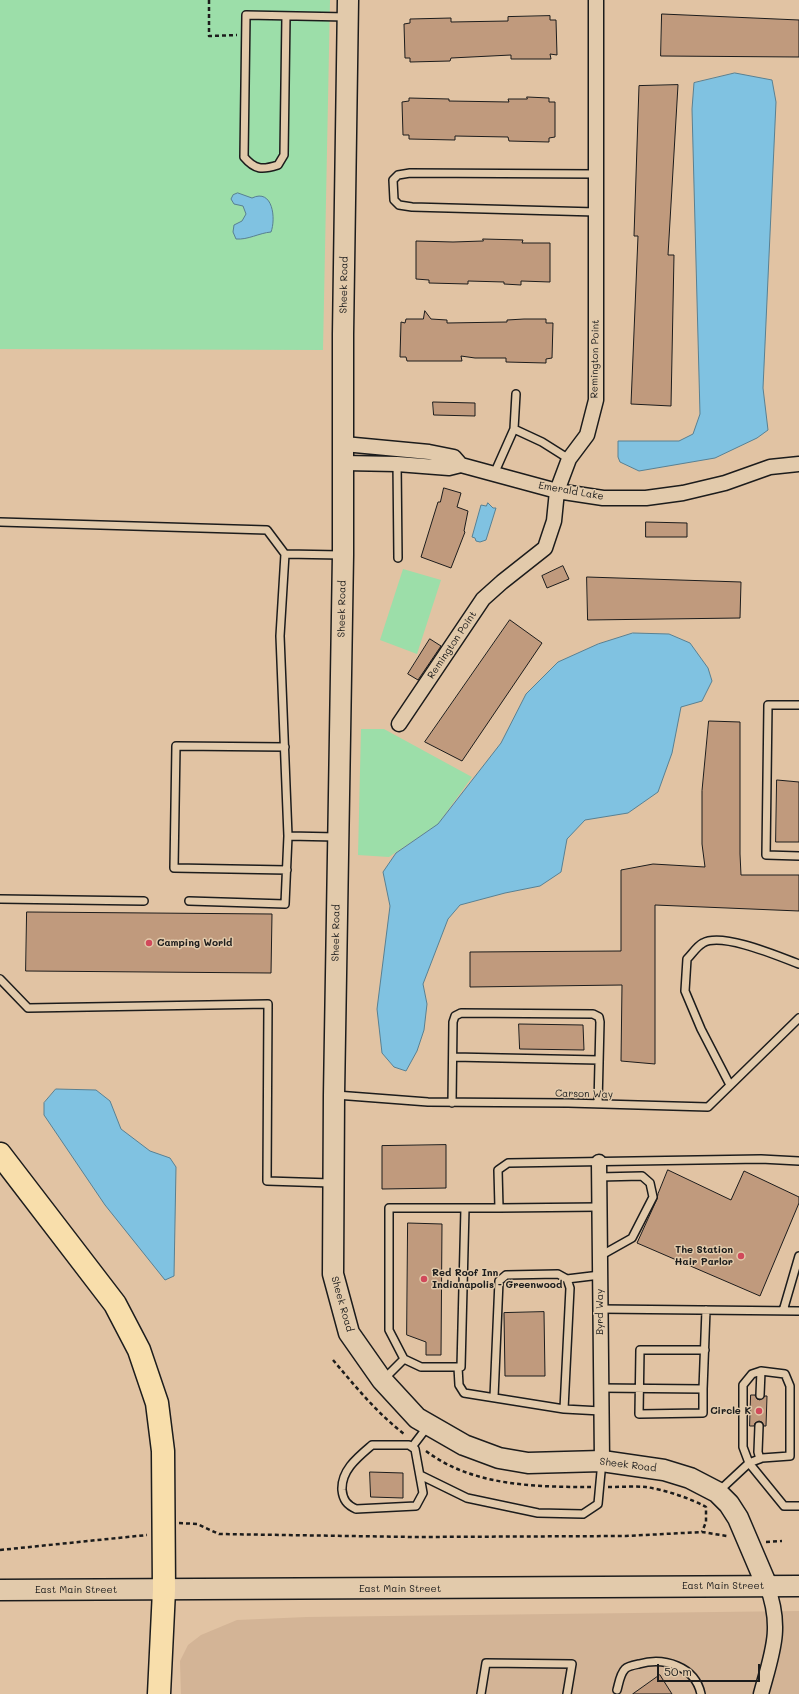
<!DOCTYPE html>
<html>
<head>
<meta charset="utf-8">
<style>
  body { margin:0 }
  #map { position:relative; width:799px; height:1694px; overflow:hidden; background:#e1c3a3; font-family:Mali,sans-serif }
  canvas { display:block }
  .scale { position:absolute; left:657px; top:1664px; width:103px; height:18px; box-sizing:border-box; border:2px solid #1c1c1c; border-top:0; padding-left:5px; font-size:12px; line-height:14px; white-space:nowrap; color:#1c1c1c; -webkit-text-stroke:3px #e2caab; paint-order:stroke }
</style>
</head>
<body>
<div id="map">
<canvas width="799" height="1694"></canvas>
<div class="scale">50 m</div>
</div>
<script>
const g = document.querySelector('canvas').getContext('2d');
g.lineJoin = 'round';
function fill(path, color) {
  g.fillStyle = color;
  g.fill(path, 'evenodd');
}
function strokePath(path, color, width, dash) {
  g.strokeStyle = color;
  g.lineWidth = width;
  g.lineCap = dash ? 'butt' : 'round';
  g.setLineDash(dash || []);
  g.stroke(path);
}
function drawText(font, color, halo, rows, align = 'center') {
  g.font = font + ' Mali,sans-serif';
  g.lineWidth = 3;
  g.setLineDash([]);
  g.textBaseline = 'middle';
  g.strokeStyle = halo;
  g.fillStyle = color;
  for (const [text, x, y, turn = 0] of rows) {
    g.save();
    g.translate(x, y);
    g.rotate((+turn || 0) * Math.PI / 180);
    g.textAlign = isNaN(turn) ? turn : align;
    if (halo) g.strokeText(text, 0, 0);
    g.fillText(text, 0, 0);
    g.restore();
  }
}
fill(new Path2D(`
  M 799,1611 L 799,1694 L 181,1694 L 180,1661 L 188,1645 L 201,1635 L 237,1620 L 307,1617 Z`), '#d3b496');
fill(new Path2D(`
  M 0,0 L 330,0 L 323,350 L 0,349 Z
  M 403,569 L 441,580 L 417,654 L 380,640 Z
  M 361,729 L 384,729 L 472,777 L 438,824 L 389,857 L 358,855 Z`), '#9cdea9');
const water = new Path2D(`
  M 735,73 L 772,80 L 776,102 L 763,388 L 768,430 L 757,438 L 715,458 L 639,471 L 620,462 L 618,457 L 618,441 L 679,441 L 693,434 L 700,414 L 692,109 L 694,83 Z
  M 238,193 L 252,198 C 273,188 276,219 271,232 C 259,233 248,240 236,239 L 233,232 L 234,225 L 242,221 L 246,214 L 243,206 L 234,204 L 231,199 L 233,195 Z
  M 488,503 L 493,508 L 496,508 L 486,540 L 480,542 L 476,541 L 475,538 L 472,537 L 481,505 L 486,506 Z
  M 633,633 L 669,634 L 690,643 L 708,668 L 712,681 L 702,701 L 681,707 L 672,753 L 658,792 L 628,813 L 585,820 L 567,839 L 561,872 L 540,886 L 505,893 L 460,905 L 448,919 L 423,984 L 427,1004 L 424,1030 L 417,1051 L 406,1071 L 394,1067 L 382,1053 L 377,1009 L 390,906 L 383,872 L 396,853 L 438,824 L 501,743 L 526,694 L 558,662 L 598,644 Z
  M 56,1089 L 96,1090 L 110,1101 L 121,1129 L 150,1151 L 170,1158 L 176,1167 L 174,1276 L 165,1280 L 105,1205 L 44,1115 L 44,1103 Z`);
fill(water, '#80c2e1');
strokePath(water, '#588092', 1);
const building = new Path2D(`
  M 662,14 L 799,20 L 799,57 L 661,56 Z
  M 550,16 L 550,20 L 556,20 L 557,55 L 550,54 L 551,59 L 511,59 L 511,55 L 451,58 L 450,61 L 410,62 L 410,58 L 405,58 L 404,24 L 410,23 L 410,19 L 451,18 L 451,22 L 508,21 L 508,17 Z
  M 678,85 L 668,255 L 674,255 L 671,406 L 631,404 L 638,236 L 634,236 L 639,86 Z
  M 527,97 L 549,98 L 549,102 L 555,102 L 555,137 L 549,138 L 549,142 L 509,141 L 508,137 L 455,136 L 455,140 L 409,139 L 409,135 L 403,135 L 402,102 L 409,101 L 409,98 L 449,99 L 449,101 L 509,102 L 508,99 L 527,99 Z
  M 483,239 L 523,240 L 522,243 L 550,243 L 550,282 L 521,281 L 521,285 L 504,284 L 504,282 L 468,281 L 468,284 L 429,283 L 429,280 L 416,279 L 416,241 L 453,242 L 483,241 Z
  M 425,311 L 431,319 L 447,320 L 447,323 L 507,322 L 507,320 L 524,319 L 546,319 L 546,323 L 553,323 L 552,358 L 546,359 L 546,363 L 506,362 L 506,358 L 475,358 L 461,356 L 462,361 L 407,361 L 406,357 L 400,357 L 401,322 L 405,323 L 406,319 L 423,319 Z
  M 433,402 L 475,403 L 475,416 L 434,415 Z
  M 444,488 L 461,493 L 457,507 L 468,511 L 464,531 L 465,532 L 451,568 L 421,557 L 438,502 L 440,502 Z
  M 646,522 L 687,523 L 687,537 L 646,537 Z
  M 563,566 L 569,579 L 547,588 L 542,576 Z
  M 587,577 L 741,582 L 740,618 L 588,620 Z
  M 510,620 L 542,643 L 462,761 L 425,742 Z
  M 430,639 L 441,646 L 418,680 L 408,674 Z
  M 709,721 L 740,722 L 740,854 L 741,875 L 799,875 L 799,911 L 655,905 L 655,1064 L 621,1061 L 622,985 L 470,987 L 470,952 L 621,951 L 621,870 L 653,864 L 705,867 L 702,844 L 702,791 Z
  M 777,780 L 799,782 L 799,842 L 776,842 Z
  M 27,912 L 272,914 L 271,973 L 26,971 Z
  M 519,1024 L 583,1025 L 584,1050 L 520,1049 Z
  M 446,1145 L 446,1188 L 382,1189 L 382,1146 Z
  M 668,1170 L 731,1200 L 744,1171 L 799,1197 L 799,1203 L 760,1296 L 637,1243 L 657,1199 L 658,1194 Z
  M 408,1223 L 442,1224 L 441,1355 L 426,1355 L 426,1342 L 407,1335 Z
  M 544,1312 L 545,1376 L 505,1376 L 504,1313 Z
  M 751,1395 L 755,1395 L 757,1399 L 760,1400 L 765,1396 L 767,1396 L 766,1426 L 764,1426 L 762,1422 L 759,1421 L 755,1423 L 754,1426 L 750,1426 Z
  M 370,1472 L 403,1473 L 403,1498 L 371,1497 Z
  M 660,1675 L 672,1694 L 633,1694 Z`);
fill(building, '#c09a7d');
strokePath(building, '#1c1c1c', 1);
const lane = new Path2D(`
  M 286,16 L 284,155 L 278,165 C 262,170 255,170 244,157 L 246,15 L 347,17
  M 596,212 L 412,207 L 399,205 L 394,200 L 393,180 L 398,175 L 410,173 L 596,174
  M 514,429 L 542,442 L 569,459
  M 397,462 L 398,558
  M 494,474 L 514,429 L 516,394
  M 0,522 L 267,530 L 285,554 L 341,555
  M 285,554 L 280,636 L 288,836
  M 799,705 L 768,705 L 766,855 L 799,856
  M 285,747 L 176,746 L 174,868 L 287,870
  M 0,899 L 144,901
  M 189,901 L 285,904 L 288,836 L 337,837
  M 0,979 L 28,1008 L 268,1004 L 267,1181 L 331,1183
  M 453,1057 L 599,1060
  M 730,1085 L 701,1029 L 685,991 L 687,959 C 692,954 697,946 703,943 C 722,932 778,956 799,964
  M 336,1095 L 428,1102 L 568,1103 L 708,1107 L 799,1018
  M 452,1103 L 453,1022 L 455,1016 L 461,1013 L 593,1014 L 599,1017 L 600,1022 L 598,1104
  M 599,1177 L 642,1176 L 650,1183 L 653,1197 L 632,1238 L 600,1256
  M 599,1207 L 499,1208 L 498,1170 L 508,1163 L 761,1159 L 799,1161
  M 567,1279 L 600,1275
  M 600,1309 L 799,1311
  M 783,1311 L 799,1256
  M 404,1359 L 421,1367 L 461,1367 L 465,1208
  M 458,1367 L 459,1385 L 464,1393 L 564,1409 L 601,1411
  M 383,1380 L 404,1359 L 389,1330 L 389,1208 L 499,1208
  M 601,1388 L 703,1389 L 706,1310
  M 703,1389 L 703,1413 L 639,1414 L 640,1350 L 705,1350
  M 760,1395 L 761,1371 L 752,1374 L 743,1385 L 743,1447 L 749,1463 L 784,1506 L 799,1506
  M 494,1397 L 499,1281 L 506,1275 L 558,1274 L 567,1279 L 570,1288 L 564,1409
  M 759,1426 L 758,1452 L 760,1459
  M 372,1445 L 409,1445 L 415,1449 L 423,1493 L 416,1506 L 356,1509 C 347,1505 343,1500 342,1490 C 341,1470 358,1457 372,1445 Z
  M 412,1447 L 428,1426
  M 420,1475 L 467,1498 L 538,1513 L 583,1514 L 598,1504 L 602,1461
  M 719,1491 L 749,1463 L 762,1458 L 790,1456 L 790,1386 L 785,1374 L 761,1371
  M 617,1690 C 619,1683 620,1674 625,1669 C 628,1666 634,1665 639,1664 C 664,1657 695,1666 701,1694
  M 481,1694 L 486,1663 L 572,1664 L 567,1694`);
const street = new Path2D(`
  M 344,444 L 429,452 L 454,457 L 461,465
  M 344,463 L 397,464 L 449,468 L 461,465 L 557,491 L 603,498 L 646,498 L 683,493 L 725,483 L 770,467 L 799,464
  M 399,724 L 483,599 L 502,582 L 545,548 L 554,521 L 557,491 L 569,459 L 587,435 L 596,400 L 596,0
  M 599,1162 L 602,1461
  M 761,1694 C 772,1653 783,1628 767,1586`);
const secondary = new Path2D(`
  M 348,0 L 343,334 L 343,555 L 334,1095 L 333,1274 L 349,1333 L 382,1380 L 417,1418 L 464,1445 L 499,1458 L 528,1463 L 602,1461 L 664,1470 L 690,1478 L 717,1492 L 729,1504 L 738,1518 L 767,1586
  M 0,1590 L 799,1586`);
const highway = new Path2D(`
  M 0,1154 L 115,1304 L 139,1350 L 157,1403 L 163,1451 L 164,1590 L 159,1694`);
strokePath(lane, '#1c1c1c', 10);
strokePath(street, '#1c1c1c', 17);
strokePath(secondary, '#1c1c1c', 23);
strokePath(highway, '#1c1c1c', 25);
strokePath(new Path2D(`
  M 209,0 L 209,36 L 237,35
  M 333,1360 C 355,1386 377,1413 404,1434
  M 426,1451 C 472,1486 535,1487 591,1487
  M 608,1487 C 621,1487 634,1486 646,1487 C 665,1490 690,1498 706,1507 L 706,1522 L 702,1532
  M 179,1523 L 197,1524 L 219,1534 L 415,1537 L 626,1536 L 702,1532 L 727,1536
  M 766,1542 L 782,1541
  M 0,1550 L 147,1535`), '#1c1c1c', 2.5, [4, 3]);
strokePath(lane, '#e2caab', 7);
strokePath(street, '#e2caab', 14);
strokePath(secondary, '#e2caab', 20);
strokePath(highway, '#f8deab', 22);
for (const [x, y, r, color] of [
  [149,943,4,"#d1495b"],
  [741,1256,4,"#d1495b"],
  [424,1279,4,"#d1495b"],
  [759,1411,4,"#d1495b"]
]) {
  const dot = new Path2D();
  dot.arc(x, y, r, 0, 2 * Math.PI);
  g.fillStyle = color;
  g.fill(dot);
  strokePath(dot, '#e2caab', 1.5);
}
drawText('10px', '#1c1c1c', '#e2caab', [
  ["Sheek Road",344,285,-89],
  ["Remington Point",595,359,-89],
  ["Emerald Lake",571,491,10],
  ["Sheek Road",342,609,-89],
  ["Remington Point",452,645,-56],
  ["Sheek Road",336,933,-89],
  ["Carson Way",584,1094,1],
  ["Sheek Road",342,1304,74],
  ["Byrd Way",600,1312,-90],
  ["Sheek Road",628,1465,7],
  ["East Main Street",723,1586],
  ["East Main Street",400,1589],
  ["East Main Street",76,1590]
]);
drawText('bold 10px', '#1c1c1c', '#e2caab', [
  ["Camping World",157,943],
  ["The Station",733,1250,"right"],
  ["Hair Parlor",733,1262,"right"],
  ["Red Roof Inn",432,1273],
  ["Indianapolis - Greenwood",432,1285],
  ["Circle K",751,1411,"right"]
], 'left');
</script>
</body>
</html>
